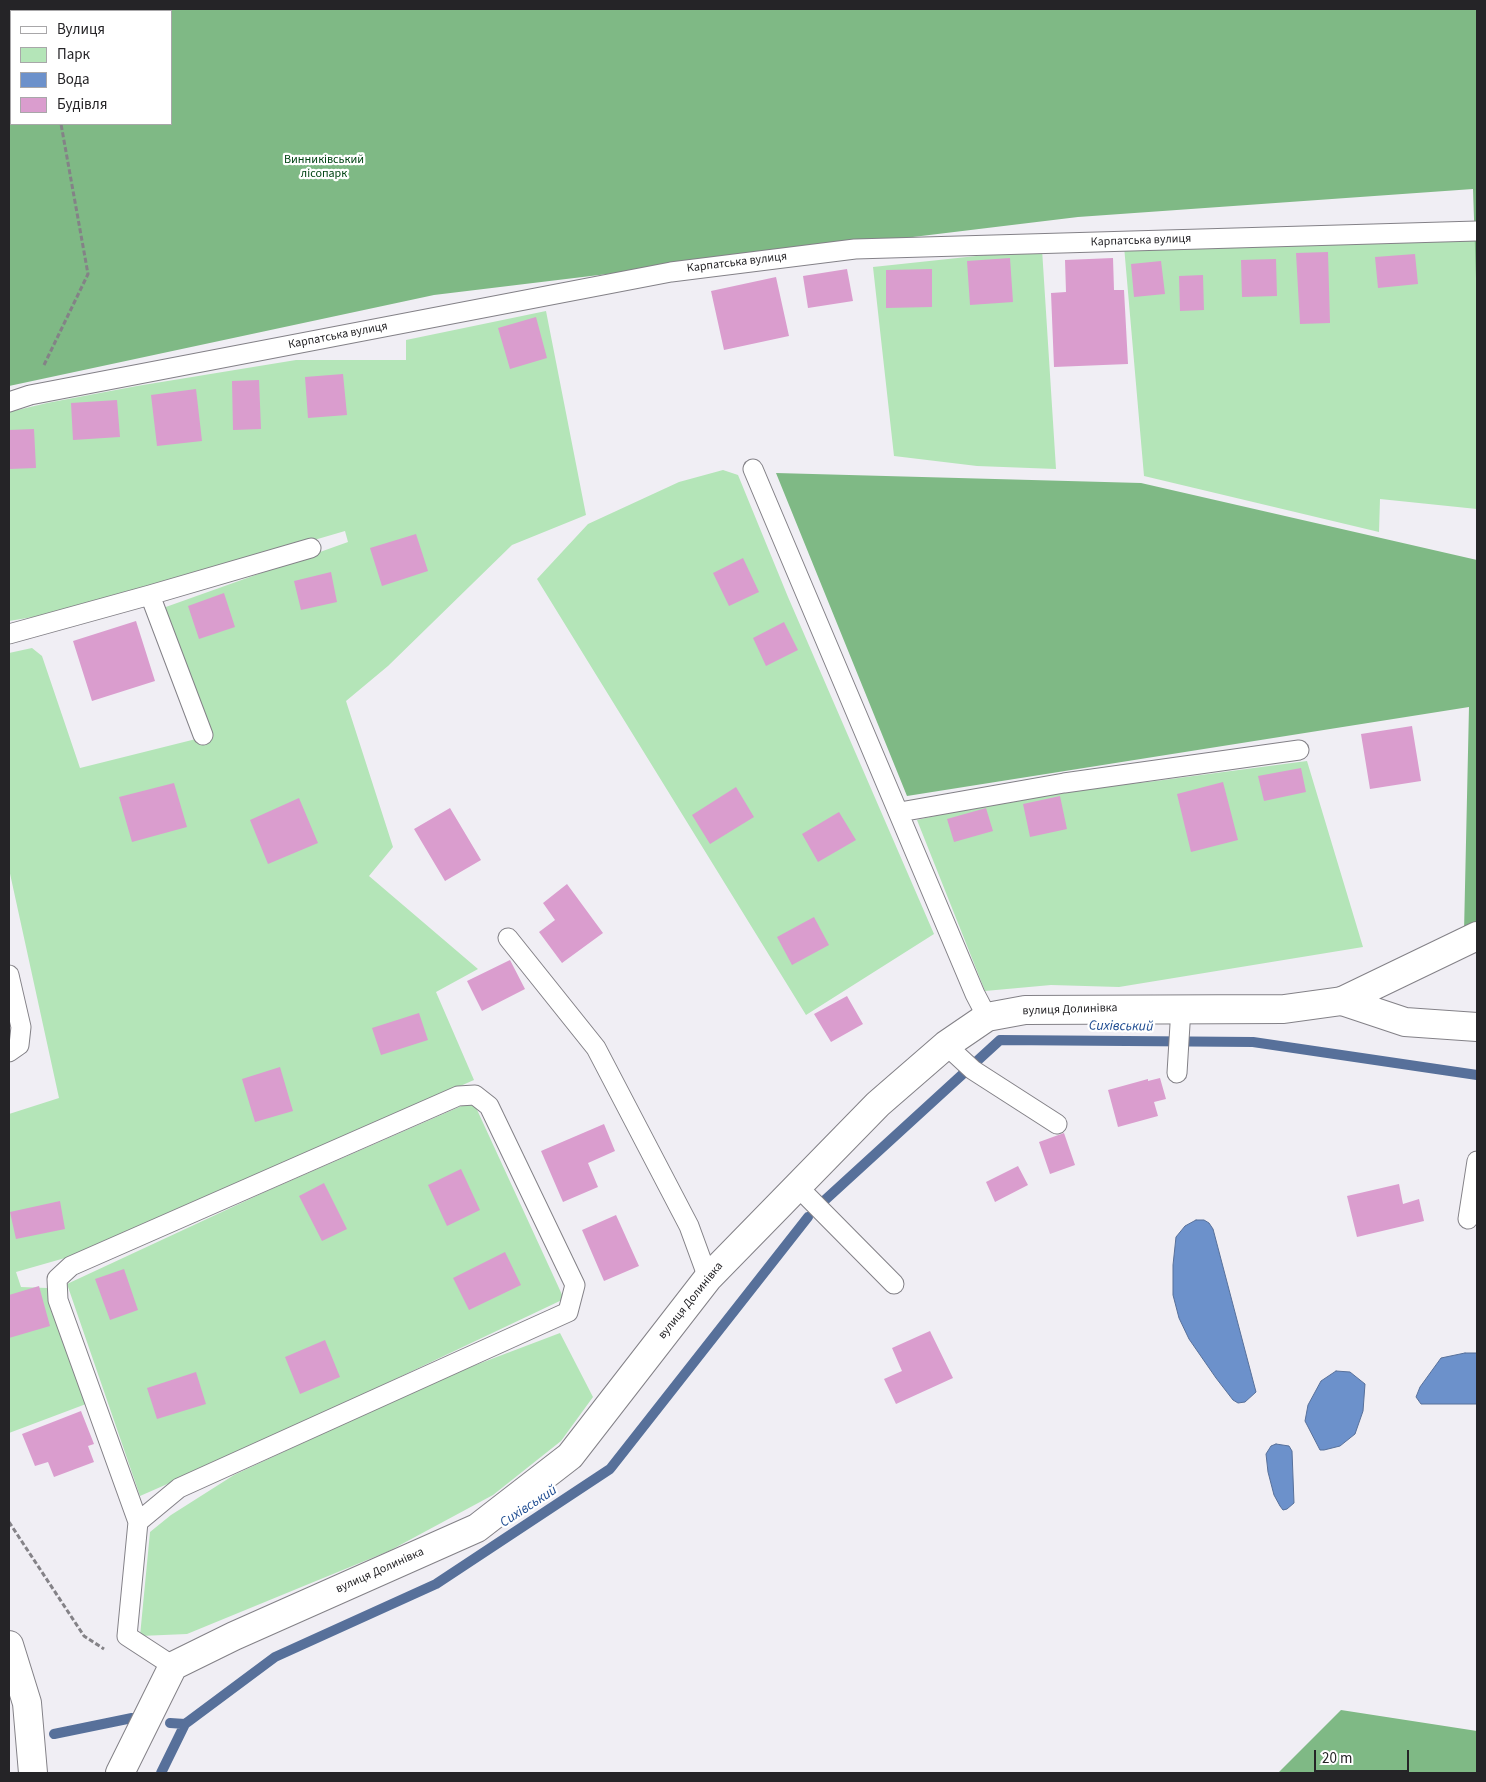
<!DOCTYPE html>
<meta charset="utf-8">
<style>
body{margin:0}
#map{position:relative;width:1486px;height:1782px;overflow:hidden;background:#f0eef4;font-family:"Source Sans 3",sans-serif}
canvas{display:block}
.frame{position:absolute;inset:0;border:10px solid #252427;pointer-events:none}
.legend{position:absolute;left:10px;top:10px;width:162px;height:115px;box-sizing:border-box;background:#fff;border:1px solid #a8a7a9;margin:0;padding:6px 9px;list-style:none;font-size:15px;color:#252427}
.legend li{display:flex;align-items:center;gap:10px;height:25px}
.legend b{width:25px;border:1px solid #a8a7a9}
.scale{position:absolute;left:1314px;top:1750px;width:95px;height:22px;box-sizing:border-box;border:2px solid #252427;border-top:0;padding-left:6px;font-size:15px;line-height:18px;white-space:nowrap;color:#252427;-webkit-text-stroke:4px #fff;paint-order:stroke}
</style>
<div id="map">
<canvas width="1486" height="1782"></canvas>
<div class="frame"></div>
<ul class="legend">
<li><b style="height:6px;background:#fff"></b>Вулиця</li>
<li><b style="height:14px;background:#b4e5b8"></b>Парк</li>
<li><b style="height:14px;background:#6c91cb"></b>Вода</li>
<li><b style="height:14px;background:#da9dce"></b>Будівля</li>
</ul>
<div class="scale">20 m</div>
</div>
<script>
const ctx = document.querySelector('canvas').getContext('2d');
ctx.lineJoin = 'round';
function fillPath(path, color) { ctx.fillStyle = color; ctx.fill(path, 'evenodd'); }
const poly = rows => new Path2D(rows.map(r => 'M' + r).join(''));
function stroke(path, color, width, dash) { ctx.strokeStyle = color; ctx.lineWidth = width; ctx.lineCap = dash ? 'butt' : 'round'; ctx.setLineDash(dash || []); ctx.stroke(path); }
function write(font, color, halo, rows, align = 'center') {
  ctx.font = font + ' "Source Sans 3",sans-serif'; ctx.lineWidth = 4.5; ctx.setLineDash([]); ctx.textBaseline = 'middle'; ctx.strokeStyle = halo; ctx.fillStyle = color; for (const [text, x, y, turn = 0] of rows) {
    ctx.save(); ctx.translate(x, y); ctx.rotate((+turn || 0) * Math.PI / 180); ctx.textAlign = isNaN(turn) ? turn : align; if (halo) ctx.strokeText(text, 0, 0); ctx.fillText(text, 0, 0); ctx.restore();
  }
}
fillPath(poly([
 [1477,239,1477,509,1380,499,1379,532,1144,476,1124,246],
 [1042,249,1056,469,977,466,894,456,873,267],
 [546,311,586,515,512,545,388,666,346,701,393,847,369,876,478,969,436,992,474,1080,72,1256,16,1272,21,1287,47,1288,86,1404,9,1433,9,1114,59,1098,9,869,9,653,32,648,42,656,80,768,208,736,163,608,348,542,345,531,75,610,9,621,9,412,47,403,137,386,296,360,406,360,406,340],
 [723,470,738,475,788,597,934,934,806,1015,537,579,588,524,679,482],
 [1307,761,1363,947,1119,987,1051,985,985,991,917,820,986,804,1065,790,1148,782],
 [473,1101,564,1299,254,1446,140,1496,67,1284,267,1191],
 [560,1333,593,1397,561,1441,493,1495,389,1551,187,1634,140,1636,150,1532,171,1515,234,1475,444,1377]
]), '#b4e5b8');
fillPath(poly([
 [9,9,1477,9,1477,308,1473,189,1078,217,434,295,9,386],
 [11,11,171,11,171,124,11,124],
 [776,473,1141,483,1477,560,1477,927,1464,932,1469,707,907,796],
 [1341,1710,1477,1731,1477,1773,1278,1773]
]), '#7fb985');
const water = poly([
 [1196,1220,1204,1220,1209,1223,1213,1229,1256,1392,1245,1402,1238,1403,1233,1400,1216,1378,1189,1339,1179,1318,1173,1295,1173,1265,1176,1237,1185,1226,1196,1220],
 [1465,1353,1477,1353,1477,1404,1421,1404,1416,1397,1420,1387,1441,1358,1465,1353],
 [1336,1371,1350,1372,1365,1384,1363,1411,1355,1434,1340,1446,1324,1450,1320,1450,1305,1421,1308,1405,1321,1381,1336,1371],
 [1276,1444,1289,1446,1292,1451,1294,1503,1287,1509,1283,1510,1280,1506,1274,1495,1268,1472,1266,1454,1271,1446,1276,1444]
]);
fillPath(water, '#6c91cb');
stroke(water, '#57709a', 1);
stroke(poly([
 [825,1200,1000,1040,1253,1042,1477,1075],
 [170,1723,185,1724],
 [54,1734,132,1718],
 [161,1773,185,1724,275,1657,436,1584,610,1469,808,1217]
]), '#57709a', 10);
fillPath(poly([
 [1328,252,1330,323,1300,324,1296,253],
 [1415,254,1418,284,1378,288,1375,257],
 [1010,258,1013,302,970,305,967,261],
 [1113,258,1114,290,1124,290,1128,364,1054,367,1051,293,1066,292,1065,260],
 [1276,259,1277,296,1242,297,1241,260],
 [1161,261,1165,294,1134,297,1131,264],
 [847,269,853,301,808,308,803,276],
 [932,269,932,307,886,308,886,270],
 [1203,275,1204,310,1180,311,1179,276],
 [776,277,789,336,724,350,711,291],
 [536,317,547,358,510,369,498,328],
 [343,374,347,415,308,418,305,377],
 [259,380,261,429,233,430,232,381],
 [196,389,202,441,157,446,151,395],
 [117,400,120,437,73,440,71,403],
 [34,429,36,468,9,469,9,430],
 [416,534,428,571,382,586,370,548],
 [743,558,759,592,729,606,713,573],
 [331,572,337,602,301,610,294,581],
 [224,593,235,627,199,639,188,606],
 [136,621,155,681,92,701,73,641],
 [784,622,798,650,766,666,753,638],
 [1412,726,1421,781,1370,789,1361,734],
 [1301,768,1306,792,1264,801,1258,776],
 [1223,782,1238,840,1191,852,1177,794],
 [174,783,187,827,132,842,119,797],
 [736,787,754,817,710,844,692,815],
 [1060,796,1067,829,1030,837,1023,804],
 [299,798,318,843,268,864,250,820],
 [450,808,481,860,445,881,414,829],
 [986,808,993,831,954,842,947,819],
 [839,812,856,840,818,862,802,834],
 [567,884,603,933,562,963,539,932,555,920,543,903],
 [814,917,829,945,792,965,777,937],
 [510,960,525,989,482,1011,467,981],
 [847,996,863,1024,831,1042,814,1014],
 [419,1013,428,1040,381,1055,372,1028],
 [280,1067,293,1111,255,1122,242,1079],
 [1160,1078,1166,1099,1154,1102,1158,1116,1118,1127,1108,1090,1148,1079,1148,1081],
 [604,1124,615,1151,588,1163,598,1187,563,1202,541,1151],
 [1064,1133,1075,1165,1050,1174,1039,1142],
 [1018,1166,1028,1185,995,1202,986,1182],
 [461,1169,480,1210,447,1226,428,1185],
 [324,1183,347,1229,322,1241,299,1196],
 [1399,1184,1403,1204,1419,1199,1424,1221,1357,1237,1347,1196],
 [60,1201,65,1229,16,1239,10,1212],
 [616,1215,639,1266,604,1281,582,1230],
 [505,1252,521,1285,469,1310,453,1278],
 [124,1269,138,1310,110,1320,95,1279],
 [39,1286,50,1326,9,1338,9,1295],
 [930,1331,953,1378,896,1404,884,1379,902,1371,892,1348],
 [325,1340,340,1377,300,1394,285,1357],
 [196,1372,206,1404,157,1419,147,1388],
 [81,1411,94,1444,88,1446,94,1462,54,1477,48,1462,35,1466,22,1434]
]), '#da9dce');
const lane = poly([
 [9,402,30,395,671,272,855,249,1477,231],
 [753,469,975,994,987,1017],
 [150,595,203,735],
 [9,634,150,595,311,548],
 [900,812,1064,783,1299,750],
 [508,938,596,1048,689,1226,708,1278],
 [9,975,21,1027,19,1045,9,1052],
 [946,1045,973,1070,1057,1124],
 [1177,1073,1181,1008],
 [798,1187,894,1284],
 [1468,1219,1477,1161],
 [138,1522,179,1488,568,1312,575,1285,489,1106,475,1095,458,1096,71,1266,57,1279,58,1300,138,1522,127,1636,173,1666]
]);
const street = poly([
 [1342,1001,1477,936],
 [1342,1001,1405,1022,1477,1027],
 [9,1645,27,1703,33,1773]
]);
const secondary = poly([
 [120,1773,173,1666,234,1636,477,1528,570,1456,708,1278,878,1104,946,1045,987,1017,1025,1010,1284,1009,1342,1001]
]);
stroke(lane, '#838187', 21);
stroke(street, '#838187', 30);
stroke(secondary, '#838187', 30);
stroke(poly([
 [9,9,11,13],
 [44,365,88,274,61,124],
 [9,1522,84,1636,104,1649]
]), '#848287', 3, [5, 2.5]);
stroke(lane, '#fff', 19);
stroke(street, '#fff', 28);
stroke(secondary, '#fff', 28);
write('12px', '#004413', '#fff', [
 ["Винниківський",324,160],
 ["лісопарк",324,174]
]);
write('12px', '#252427', '#fff', [
 ["Карпатська вулиця",1141,241,-2],
 ["Карпатська вулиця",737,263,-7],
 ["Карпатська вулиця",338,336,-11],
 ["вулиця Долинівка",1070,1010,-2],
 ["вулиця Долинівка",691,1301,-51],
 ["вулиця Долинівка",380,1571,-24]
]);
write('italic 14px', '#1d4b91', '#fff', [
 ["Сихівський",1121,1027,1],
 ["Сихівський",529,1507,-33]
]);
</script>
